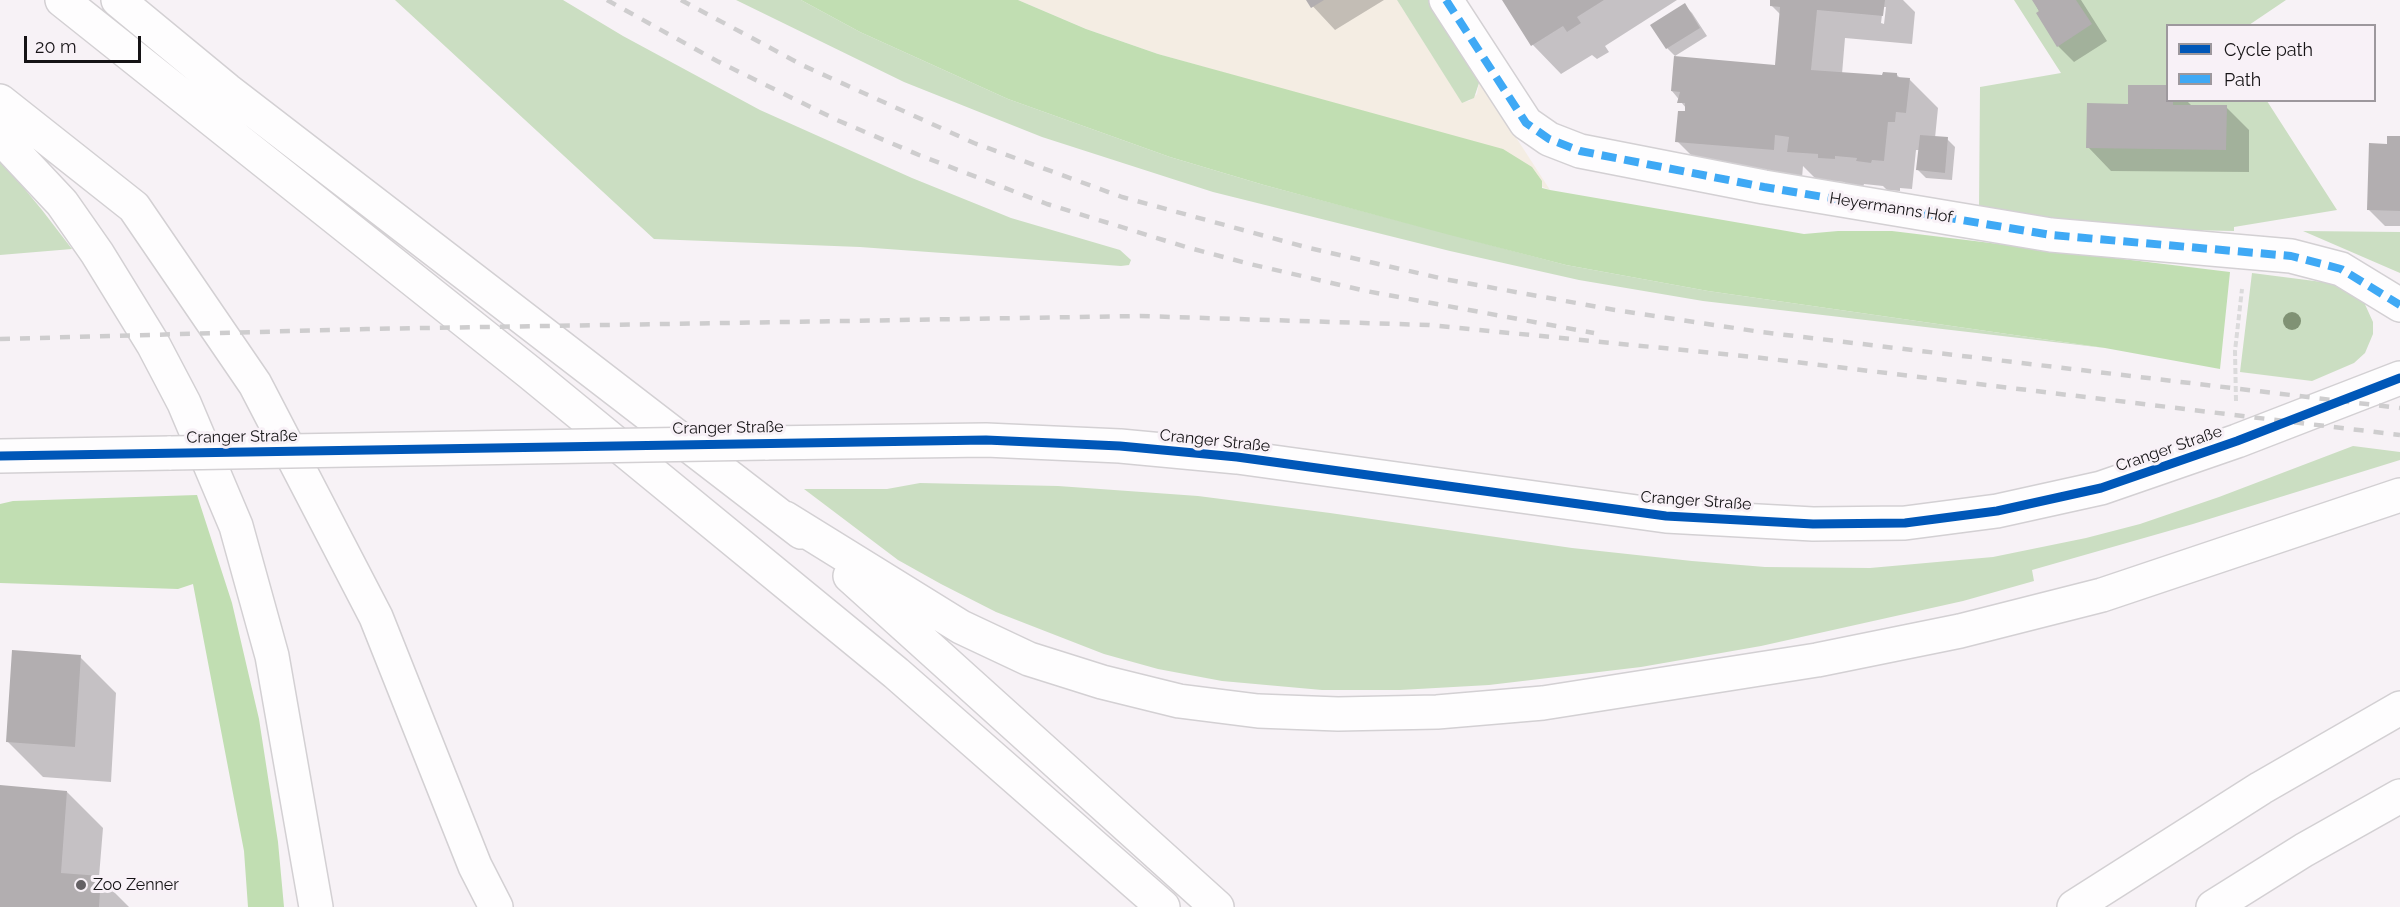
<!DOCTYPE html>
<meta charset="utf-8">
<style>
body{margin:0}
#map{position:relative;width:2400px;height:907px;overflow:hidden;background:#f7f2f6;font-family:Raleway,sans-serif}
canvas{display:block}
.legend{position:absolute;left:2166px;top:24px;width:210px;height:78px;box-sizing:border-box;background:#f8f1f7;border:2px solid #9d989d;margin:0;padding:8px 10px;list-style:none;font-size:18px;color:#151315}
.legend li{display:flex;align-items:center;gap:12px;height:30px}
.legend b{width:30px;border:2px solid #9d989d}
.scale{position:absolute;left:24px;top:36px;width:117px;height:27px;box-sizing:border-box;border:3px solid #151315;border-top:0;padding-left:8px;font-size:18px;line-height:21px;white-space:nowrap;color:#151315;-webkit-text-stroke:4px #f8f1f7;paint-order:stroke}
</style>
<div id="map">
<canvas width="2400" height="907"></canvas>
<ul class="legend">
<li><b style="height:8px;background:#0057b8"></b>Cycle path</li>
<li><b style="height:8px;background:#3fa9f5"></b>Path</li>
</ul>
<div class="scale">20 m</div>
</div>
<script>
const ctx = document.querySelector('canvas').getContext('2d');
ctx.lineJoin = 'round';
function fillPath(path, color) { ctx.fillStyle = color; ctx.fill(path, 'evenodd'); }
const poly = rows => new Path2D(rows.map(r => 'M' + r).join(''));
function stroke(path, color, width, dash) { ctx.strokeStyle = color; ctx.lineWidth = width; ctx.lineCap = dash ? 'butt' : 'round'; ctx.setLineDash(dash || []); ctx.stroke(path); }
function write(font, color, halo, rows, align = 'center') {
  ctx.font = font + ' Raleway,sans-serif'; ctx.lineWidth = 6; ctx.setLineDash([]); ctx.textBaseline = 'middle'; ctx.strokeStyle = halo; ctx.fillStyle = color; for (const [text, x, y, turn = 0] of rows) {
    ctx.save(); ctx.translate(x, y); ctx.rotate((+turn || 0) * Math.PI / 180); ctx.textAlign = isNaN(turn) ? turn : align; if (halo) ctx.strokeText(text, 0, 0); ctx.fillText(text, 0, 0); ctx.restore();
  }
}
fillPath(poly([
 [1018,0,1397,0,1462,102,1469,101,1477,94,1479,83,1477,77,1550,190,1373,115,1158,54,1086,29]
]), '#f4ede3');
fillPath(poly([
 [395,0,563,0,623,36,760,110,912,178,1011,218,1120,250,1131,260,1129,265,1121,266,860,247,654,239],
 [736,0,801,0,860,32,1008,99,1170,157,1264,185,1566,265,1708,291,2105,348,1703,301,1579,280,1450,251,1213,192,1042,137,904,82],
 [1397,0,1430,0,1477,77,1479,83,1474,98,1462,103],
 [2014,0,2286,0,2249,25,2168,26,2168,100,2267,101,2337,210,2234,227,2234,231,2085,228,1979,210,1980,87,2061,73],
 [0,159,42,210,72,249,0,255],
 [2303,231,2400,232,2400,273],
 [2252,273,2338,284,2363,300,2373,322,2373,334,2365,353,2354,363,2312,381,2240,372],
 [2353,446,2400,452,2400,460,2193,524,2032,570,2034,581,1963,601,1761,646,1641,667,1489,685,1400,690,1322,690,1222,681,1158,669,1104,654,996,612,941,584,898,560,804,489,887,489,920,483,1058,486,1198,496,1330,513,1572,548,1692,561,1765,567,1870,568,1993,557,2086,538,2140,524,2219,497]
]), '#cbdec2');
fillPath(poly([
 [801,0,1018,0,1086,29,1158,54,1503,149,1532,167,1542,181,1542,188,1550,190,1804,234,1838,231,1892,231,2230,272,2220,369,2105,348,1708,291,1566,265,1446,234,1264,185,1170,157,1008,99,860,32],
 [197,495,232,603,259,719,278,842,284,907,248,907,244,851,193,584,178,589,0,583,0,504,13,501]
]), '#c1deb2');
fillPath(poly([
 [1307,0,1384,0,1335,30],
 [1504,0,1677,0,1605,46,1609,52,1597,59,1592,55,1561,74,1533,45],
 [1772,0,1903,0,1915,12,1912,44,1845,38,1842,74,1884,77,1897,75,1901,79,1909,79,1938,108,1935,138,1947,139,1955,147,1952,180,1926,178,1918,170,1920,150,1916,150,1912,189,1900,188,1900,191,1887,190,1883,186,1864,184,1863,187,1848,186,1844,182,1817,180,1803,166,1802,178,1706,170,1677,141,1686,108,1672,91,1776,67,1781,15,1771,5],
 [1883,7,1886,7,1884,24,1881,23],
 [2033,0,2081,0,2107,41,2074,62,2058,46],
 [1684,5,1692,13,1707,36,1675,56,1667,48],
 [2168,100,2186,100,2192,106,2226,107,2249,130,2249,172,2111,171,2088,147,2129,106],
 [2400,138,2400,226,2385,226,2369,210],
 [80,657,116,693,111,782,43,777,7,741],
 [0,787,67,792,103,828,99,877,129,907,0,907]
]), '#0003');
fillPath(poly([
 [1306,0,1324,0,1311,8],
 [1502,0,1604,0,1577,17,1581,23,1567,32,1563,26,1531,46],
 [1770,0,1885,0,1883,16,1817,10,1811,70,1882,75,1883,72,1897,73,1897,77,1910,78,1906,113,1896,112,1895,122,1888,122,1884,161,1872,160,1871,163,1856,161,1857,158,1835,156,1835,159,1818,158,1818,154,1787,152,1789,137,1775,135,1774,150,1675,142,1678,111,1685,111,1685,103,1677,103,1680,92,1671,91,1674,56,1775,65,1780,7,1770,6],
 [2032,0,2076,0,2092,24,2057,47,2036,13,2039,11],
 [1685,3,1700,28,1666,49,1650,25],
 [2128,85,2168,85,2168,100,2173,100,2173,105,2227,105,2226,150,2086,148,2087,103,2128,104],
 [1920,135,1948,137,1945,173,1916,170],
 [2387,136,2400,136,2400,211,2367,210,2369,143,2387,144],
 [12,650,81,655,75,747,6,742],
 [0,785,67,791,61,873,101,876,99,907,0,907]
]), '#b2aeb0');
const street = poly([
 [1446,0,1526,123,1549,139,1580,151,1764,187,2051,235,2291,256,2341,269,2400,305]
]);
const secondary = poly([
 [765,443,986,440,1120,446,1237,457,1666,516,1813,524,1905,523,1997,511,2101,488,2237,441,2400,378],
 [0,456,171,453]
]);
const highway = poly([
 [62,0,529,372,896,673,1163,907],
 [118,0,227,90,801,532],
 [0,101,134,207,255,384,376,617,475,866,496,907],
 [0,137,62,203,97,253,153,344,184,403,236,526,272,656,316,907],
 [785,518,961,627,1029,659,1102,682,1179,701,1258,711,1338,714,1437,712,1543,703,1817,660,1960,631,2102,595,2400,495],
 [850,576,1217,907],
 [2074,907,2261,788,2400,708],
 [2213,907,2304,850,2400,796]
]);
stroke(street, '#d3d0d3', 36);
stroke(secondary, '#d3d0d3', 36);
stroke(highway, '#d3d0d3', 36);
stroke(poly([
 [2236,401,2235,351,2242,289]
]), '#dbdadb', 4, [6, 3]);
stroke(street, '#fefdfe', 33);
stroke(secondary, '#fefdfe', 33);
stroke(highway, '#fefdfe', 33);
stroke(poly([
 [607,0,717,61,837,120,919,155,1047,204,1186,247,1250,264,1366,291,1594,333],
 [681,0,804,66,974,143,1122,197,1309,248,1444,279,1615,310,1761,332,2400,408],
 [0,339,367,329,1140,316,1429,325,1754,357,2400,435]
]), '#cecdce', 4.5, [10, 10]);
const secondaryBridge = poly([
 [171,453,765,443]
]);
stroke(secondaryBridge, '#d3d0d3', 36, []);
stroke(secondaryBridge, '#fefdfe', 33);
stroke(poly([
 [1446,0,1526,123,1549,139,1580,151,1764,187,2051,235,2291,256,2341,269,2400,305]
]), '#3fa9f5', 8, [15, 8]);
stroke(poly([
 [0,456,986,440,1120,446,1237,457,1666,516,1813,524,1905,523,1997,511,2101,488,2237,441,2400,378]
]), '#0057b8', 9);
ctx.fillStyle = '#809274';
for (const [x, y] of [
 [2292,321]
]) { ctx.beginPath(); ctx.arc(x, y, 9, 0, 2 * Math.PI); ctx.fill(); }
for (const [x, y, r, color] of [
 [81,885,6,"#646164"]
]) { const dot = new Path2D(); dot.arc(x, y, r, 0, 2 * Math.PI); ctx.fillStyle = color; ctx.fill(dot); stroke(dot, '#f8f1f7', 2); }
write('16px', '#151315', '#f8f1f7', [
 ["Heyermanns Hof",1891,208,9],
 ["Cranger Straße",728,428,-1],
 ["Cranger Straße",242,437,-1],
 ["Cranger Straße",1215,441,6],
 ["Cranger Straße",2169,449,-19],
 ["Cranger Straße",1696,501,4]
]);
write('16px', '#151315', '#f8f1f7', [
 ["Zoo Zenner",93,885]
], 'left');
</script>
